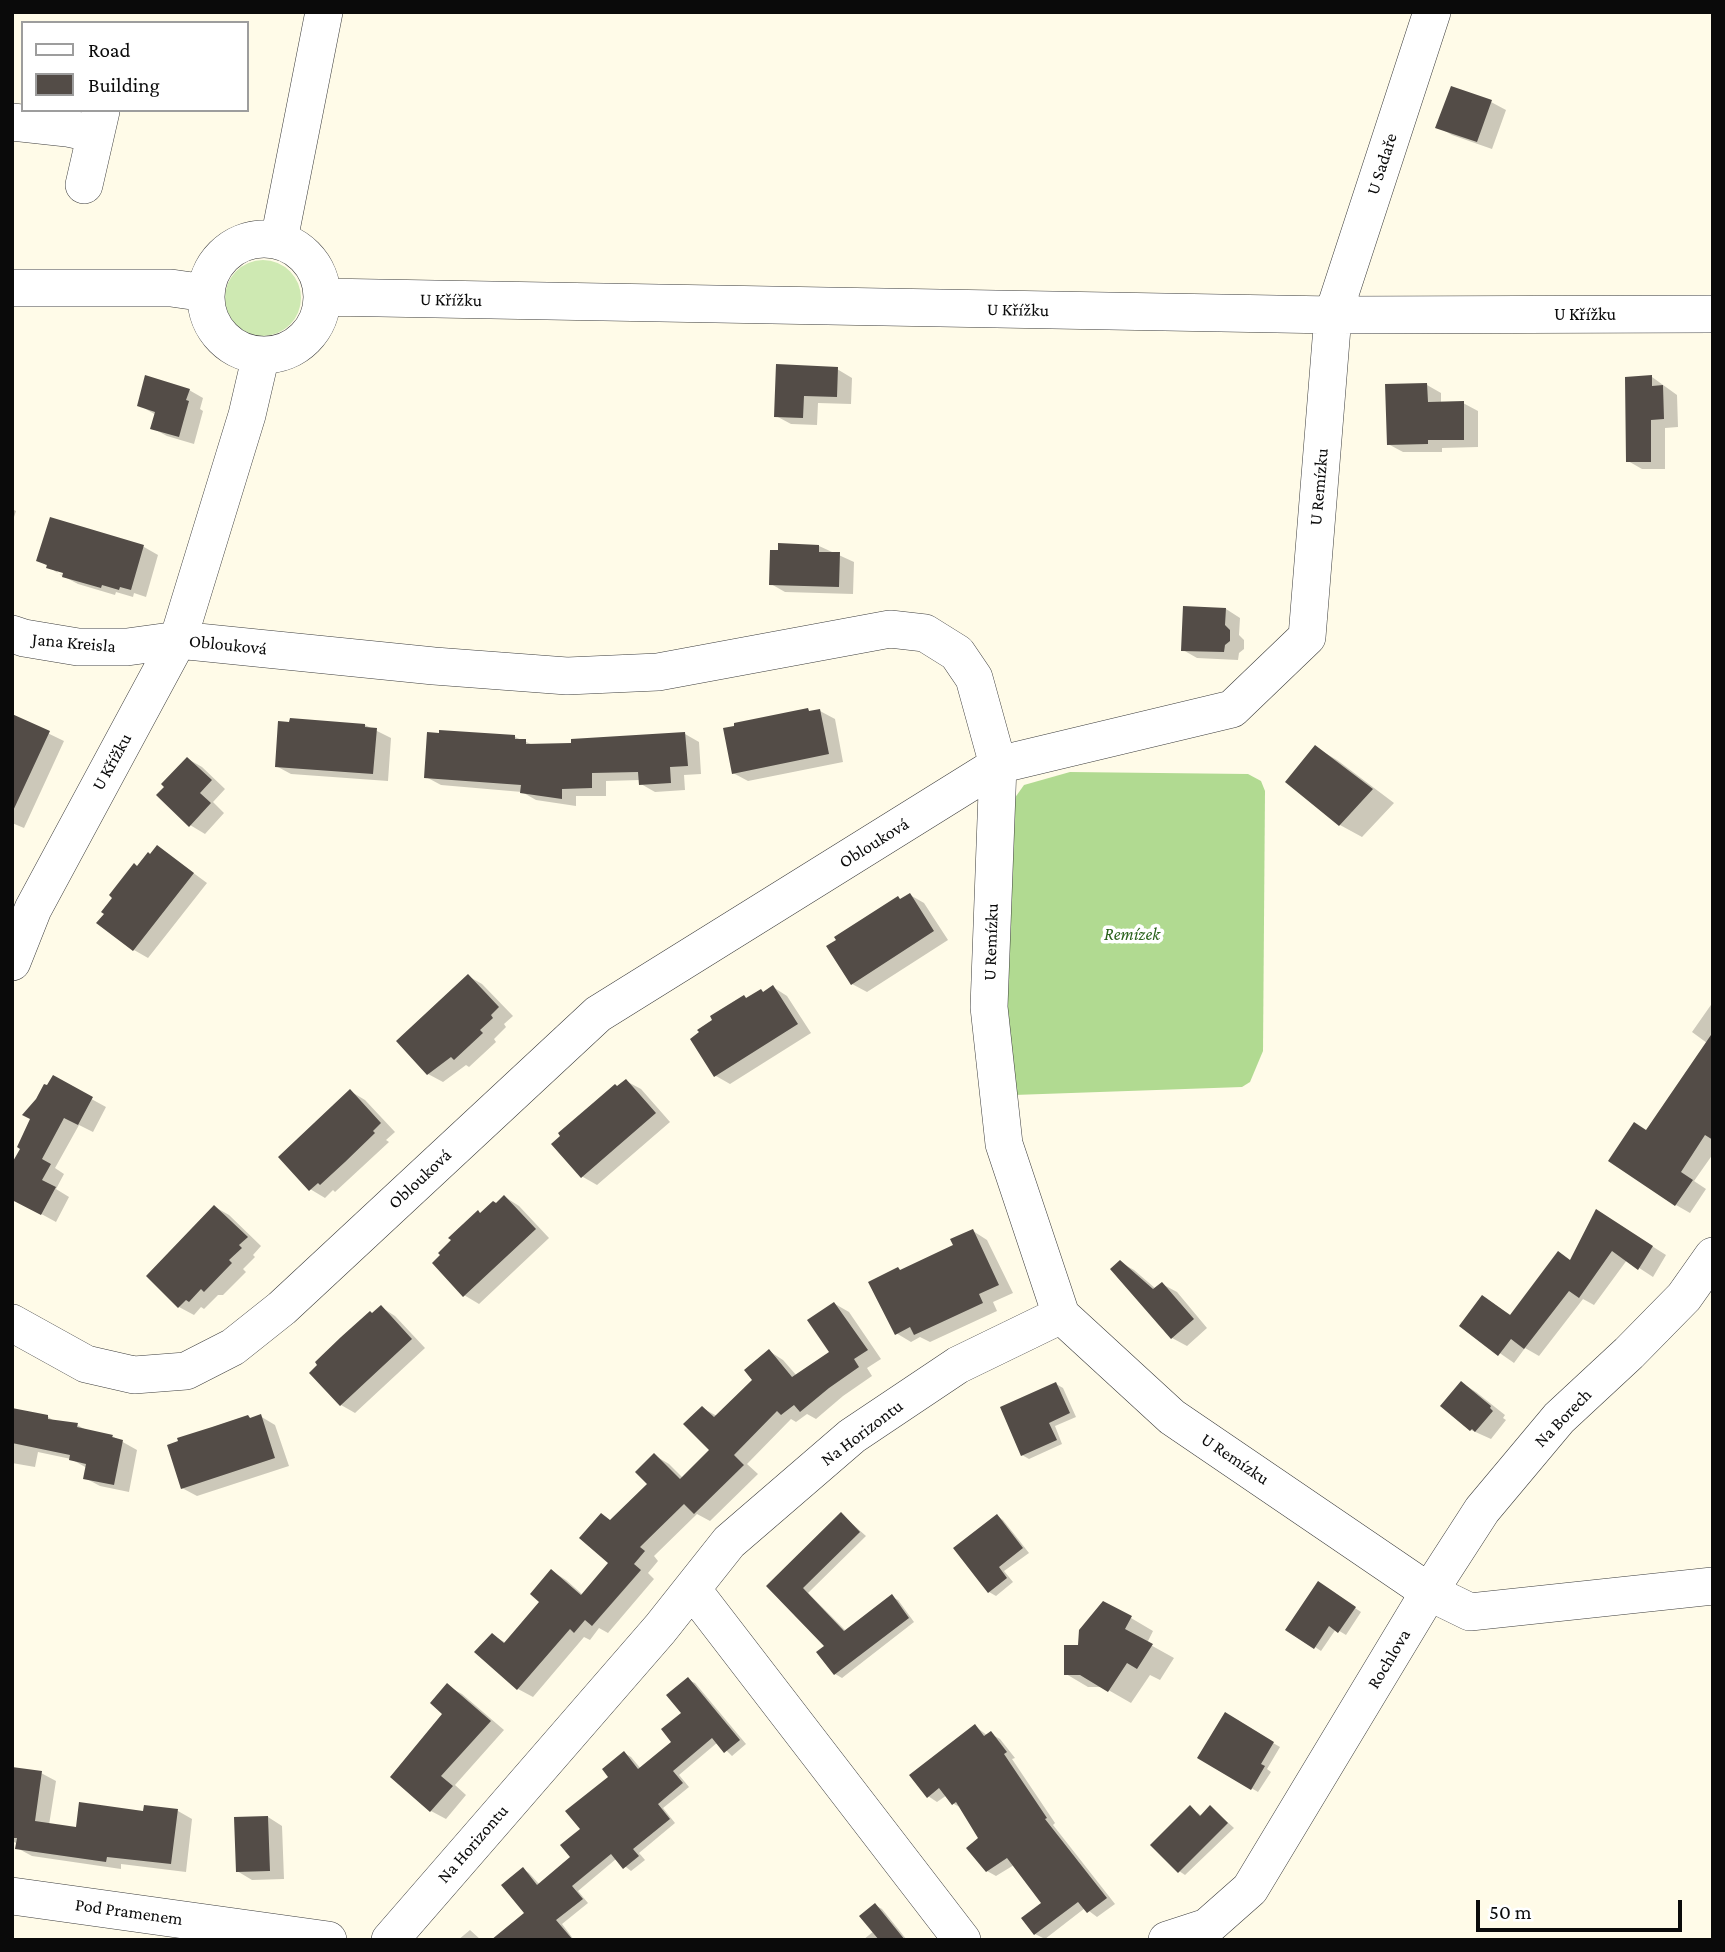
<!DOCTYPE html>
<meta charset="utf-8">
<style>
body{margin:0}
#map{position:relative;width:1725px;height:1952px;overflow:hidden;background:#fffbe8;font-family:"Crimson Pro",serif}
canvas{display:block}
.frame{position:absolute;inset:0;border:14px solid #0a0a0a;pointer-events:none}
.legend{position:absolute;left:21px;top:21px;width:228px;height:91px;box-sizing:border-box;background:#fff;border:2px solid #9d9d9d;margin:0;padding:9px 12px;list-style:none;font-size:21px;color:#0a0a0a}
.legend li{display:flex;align-items:center;gap:14px;height:35px}
.legend b{width:35px;border:2px solid #9d9d9d}
.scale{position:absolute;left:1476px;top:1900px;width:206px;height:32px;box-sizing:border-box;border:4px solid #0a0a0a;border-top:0;padding-left:9px;font-size:21px;line-height:24px;white-space:nowrap;color:#0a0a0a;-webkit-text-stroke:5px #fff;paint-order:stroke}
</style>
<div id="map">
<canvas width="1725" height="1952"></canvas>
<div class="frame"></div>
<ul class="legend">
<li><b style="height:9px;background:#fff"></b>Road</li>
<li><b style="height:19px;background:#534c47"></b>Building</li>
</ul>
<div class="scale">50 m</div>
</div>
<script>
const ctx = document.querySelector('canvas').getContext('2d');
ctx.lineJoin = 'round';
function fillPath(path, color) { ctx.fillStyle = color; ctx.fill(path, 'evenodd'); }
const poly = rows => new Path2D(rows.map(r => 'M' + r).join(''));
function stroke(path, color, width, dash) { ctx.strokeStyle = color; ctx.lineWidth = width; ctx.lineCap = dash ? 'butt' : 'round'; ctx.setLineDash(dash || []); ctx.stroke(path); }
function write(font, color, halo, rows, align = 'center') {
  ctx.font = font + ' "Crimson Pro",serif'; ctx.lineWidth = 7; ctx.setLineDash([]); ctx.textBaseline = 'middle'; ctx.strokeStyle = halo; ctx.fillStyle = color; for (const [text, x, y, turn = 0] of rows) {
    ctx.save(); ctx.translate(x, y); ctx.rotate((+turn || 0) * Math.PI / 180); ctx.textAlign = isNaN(turn) ? turn : align; if (halo) ctx.strokeText(text, 0, 0); ctx.fillText(text, 0, 0); ctx.restore();
  }
}
fillPath(poly([
 '225 298a38 38 0 1 1 76 0a38 38 0 1 1-76 0Z'
]), '#cee9b2');
fillPath(poly([
 [1070,772,1248,774,1261,781,1265,791,1263,1051,1250,1082,1242,1087,1014,1095,999,1087,1002,816,1024,785]
]), '#b1da91');
fillPath(poly([
 [1452,88,1491,102,1506,110,1492,149,1452,135,1438,127],
 [837,369,852,378,851,404,818,403,817,425,791,424,776,416],
 [1652,377,1677,395,1678,427,1665,428,1665,469,1642,469,1628,461],
 [1427,385,1441,393,1441,403,1463,403,1478,411,1478,447,1442,448,1442,452,1403,452,1388,444],
 [189,390,203,398,200,409,203,411,194,444,167,436,152,428,156,415,139,405],
 [12,509,16,511,12,523],
 [51,519,144,547,158,555,146,597,134,593,133,597,116,592,115,595,78,584,59,574,71,577,72,574,54,568,58,573,38,560],
 [819,546,854,562,853,594,785,592,771,584],
 [1226,609,1240,618,1239,635,1244,640,1244,649,1239,653,1238,660,1197,658,1183,650],
 [808,710,812,713,820,711,835,719,843,762,748,781,733,773],
 [12,716,64,741,24,828,12,823],
 [365,725,391,738,388,781,291,774,276,766],
 [685,734,699,742,701,774,684,775,685,790,655,792,641,784,640,780,606,781,606,796,576,796,576,806,536,800,522,792,441,785,426,777,515,737,533,745,572,744],
 [1315,747,1337,760,1394,803,1362,837,1340,825],
 [188,759,202,767,225,789,213,802,224,813,205,834,190,825,158,795],
 [158,847,207,883,148,958,134,950,138,868],
 [910,895,924,903,948,940,867,992,852,984,901,900],
 [468,976,482,984,513,1016,504,1024,506,1027,494,1039,496,1042,469,1067,466,1065,443,1082,428,1074],
 [773,987,787,996,811,1033,730,1084,716,1076,692,1039,744,997,748,999,761,991,765,993],
 [1713,1002,1713,1154,1694,1181,1706,1189,1690,1213,1676,1205,1647,1131,1707,1043,1692,1032],
 [53,1078,106,1107,93,1132,79,1125,55,1168,64,1174,56,1189,69,1197,56,1222,12,1198,22,1148,37,1100],
 [626,1081,641,1089,670,1122,597,1185,583,1177,554,1144],
 [350,1091,365,1100,395,1132,386,1140,389,1142,335,1192,333,1190,325,1198,310,1189],
 [505,1197,519,1206,549,1238,479,1304,464,1295,482,1214],
 [215,1207,229,1215,261,1246,253,1255,255,1257,243,1269,246,1272,223,1295,218,1295,204,1309,201,1307,194,1315,179,1307],
 [1611,1220,1666,1255,1653,1277,1627,1260,1594,1305,1583,1299,1539,1356,1525,1348,1514,1363,1461,1326,1483,1297,1512,1316,1559,1253,1571,1261],
 [973,1231,987,1240,1013,1293,993,1302,997,1311,930,1342,920,1337,911,1342,896,1333,898,1269,902,1271,955,1246],
 [1120,1262,1134,1270,1156,1289,1162,1284,1177,1292,1207,1328,1187,1346,1172,1338],
 [835,1304,849,1312,881,1359,867,1368,872,1376,843,1396,816,1419,807,1414,796,1422,791,1419,747,1464,758,1474,710,1521,697,1514,654,1556,658,1561,648,1573,654,1579,608,1633,599,1628,590,1640,584,1637,533,1697,518,1689,476,1652,492,1635,506,1643,542,1602,552,1571,566,1580,583,1595,611,1563,611,1521,649,1484,654,1455,669,1464,683,1478,711,1450,702,1408,717,1416,754,1380,769,1351,783,1360,797,1376,832,1353],
 [381,1307,395,1316,425,1348,355,1413,341,1405,373,1315],
 [1462,1383,1476,1392,1505,1415,1503,1418,1506,1420,1491,1439,1471,1430],
 [1056,1384,1063,1388,1076,1417,1055,1426,1062,1444,1029,1459,1022,1455],
 [12,1410,48,1417,56,1422,77,1425,88,1431,112,1436,137,1450,129,1492,100,1486,85,1478,87,1468,71,1459,38,1452,35,1467,12,1463],
 [260,1416,275,1425,289,1466,197,1496,182,1488,248,1417,252,1419],
 [841,1514,866,1536,808,1593,846,1631,892,1597,898,1600,914,1622,842,1678,835,1674,827,1646,768,1586],
 [997,1516,1003,1520,1029,1553,1004,1571,1013,1582,996,1596,989,1592],
 [1325,1588,1361,1612,1346,1635,1336,1629,1321,1651,1315,1647],
 [1131,1618,1153,1631,1147,1643,1174,1658,1160,1680,1150,1675,1131,1703,1103,1687,1088,1687,1066,1674,1080,1647],
 [688,1680,695,1683,746,1744,732,1756,718,1742,679,1775,689,1787,663,1808,675,1823,639,1853,645,1860,631,1871,616,1859,578,1891,588,1903,562,1924,574,1940,494,1940,526,1914,523,1869,529,1873,540,1885,572,1857,582,1829,624,1753,631,1757,641,1769,674,1742,683,1713],
 [447,1686,462,1694,504,1730,455,1785,466,1795,446,1819,431,1811,392,1777,444,1714],
 [1225,1715,1280,1747,1267,1769,1271,1772,1258,1792,1199,1757],
 [975,1726,988,1736,991,1734,1000,1739,1015,1758,1012,1759,1055,1823,1053,1825,1115,1904,1097,1917,1085,1908,1045,1939,1035,1934,1023,1918,1043,1903,1014,1865,996,1876,987,1871,981,1838,963,1809,954,1804,947,1795,937,1802,928,1796],
 [12,1769,41,1773,56,1781,49,1825,78,1829,145,1813,178,1811,192,1819,186,1872,121,1864,121,1869,32,1856,17,1848,18,1844,12,1841],
 [1211,1807,1234,1828,1185,1875,1179,1871,1191,1808,1202,1816],
 [268,1817,282,1826,284,1879,252,1880,237,1871],
 [875,1905,882,1909,907,1940,863,1940,874,1931],
 [470,1930,481,1940,458,1940]
]), '#0003');
fillPath(poly([
 [1451,86,1492,100,1477,142,1435,128],
 [776,364,838,367,837,397,804,396,803,418,774,417],
 [145,375,190,389,186,400,189,401,179,437,150,429,155,412,137,406],
 [1652,375,1652,386,1663,385,1664,419,1651,420,1651,462,1626,462,1625,377],
 [1427,383,1428,402,1464,401,1464,440,1428,440,1428,444,1387,445,1385,384],
 [50,517,144,545,131,590,120,587,119,590,102,585,101,588,62,577,63,573,46,568,47,565,36,561],
 [778,543,819,545,819,552,840,552,839,587,769,585,770,550,778,550],
 [1183,606,1226,608,1225,625,1230,630,1230,641,1225,645,1224,652,1181,651],
 [808,708,809,711,820,709,829,754,732,774,723,728,734,726,734,723],
 [12,714,50,731,12,813],
 [290,718,365,724,365,727,377,728,373,774,275,767,278,721,289,722],
 [439,730,515,735,515,739,526,739,526,744,571,743,571,739,685,732,688,766,670,767,671,783,639,785,638,772,592,773,592,788,562,789,562,799,520,793,521,785,424,778,427,732,439,733],
 [1315,745,1373,789,1339,826,1285,782],
 [187,757,212,780,200,793,211,803,189,827,156,795,164,787,161,784],
 [157,845,194,873,133,951,96,923,104,914,101,912,112,898,109,895,134,863,137,866,148,852,150,854],
 [910,893,934,931,851,985,826,946,836,940,834,937,898,896,900,899],
 [468,974,499,1007,491,1015,493,1018,480,1030,483,1033,469,1046,454,1060,451,1057,427,1075,396,1041],
 [773,985,798,1024,714,1077,690,1039,699,1032,697,1030,712,1020,710,1016,744,995,746,998,761,989,763,992],
 [1713,1032,1713,1140,1705,1135,1681,1172,1693,1180,1675,1206,1608,1161,1634,1122,1646,1130],
 [53,1075,93,1097,78,1125,64,1118,42,1159,51,1164,42,1180,56,1187,41,1215,12,1200,12,1163,20,1149,17,1147,30,1119,22,1115,36,1099,44,1084,47,1085],
 [626,1079,656,1113,581,1178,551,1144,560,1136,558,1133,593,1103,615,1084,617,1086],
 [350,1089,381,1123,373,1131,375,1133,345,1162,320,1185,318,1183,309,1191,278,1157],
 [504,1195,536,1229,463,1297,432,1263,440,1255,438,1253,451,1240,448,1238,478,1210,480,1213,493,1201,496,1203],
 [214,1205,248,1237,239,1245,242,1248,229,1260,232,1263,204,1292,201,1289,189,1302,186,1300,178,1308,146,1276],
 [1596,1209,1653,1246,1638,1270,1612,1251,1579,1298,1569,1291,1524,1349,1511,1339,1498,1356,1459,1326,1482,1295,1510,1315,1558,1251,1570,1260],
 [973,1229,999,1285,979,1294,983,1303,914,1335,910,1327,895,1335,868,1282,898,1267,900,1270,953,1245,950,1239],
 [1120,1260,1153,1289,1162,1282,1194,1319,1171,1339,1110,1269],
 [834,1302,868,1350,854,1359,859,1367,829,1388,800,1412,794,1405,781,1415,777,1411,734,1455,744,1465,694,1514,684,1504,640,1547,645,1551,634,1564,641,1570,592,1626,585,1620,574,1633,570,1629,517,1690,474,1652,492,1633,504,1643,539,1602,530,1594,551,1569,581,1595,608,1563,579,1538,601,1513,610,1520,647,1484,635,1472,654,1453,680,1479,709,1450,683,1424,702,1406,714,1417,752,1380,744,1370,769,1349,792,1377,829,1352,807,1320],
 [381,1305,412,1339,340,1406,309,1373,317,1365,315,1362,341,1337,370,1311,372,1313],
 [1461,1381,1491,1406,1490,1408,1493,1411,1475,1432,1472,1429,1470,1431,1440,1406],
 [1056,1382,1070,1413,1049,1423,1057,1440,1021,1456,1000,1407],
 [12,1408,48,1415,48,1419,78,1423,77,1427,113,1435,112,1437,123,1440,114,1485,83,1479,86,1464,69,1460,70,1455,12,1443],
 [261,1414,275,1458,181,1489,167,1445,178,1441,177,1438,212,1427,248,1415,250,1418],
 [841,1512,860,1532,803,1588,844,1631,892,1594,909,1618,834,1675,816,1652,824,1646,766,1586],
 [997,1514,1023,1548,999,1567,1007,1578,988,1593,953,1548],
 [1318,1581,1356,1607,1338,1633,1329,1626,1314,1649,1285,1630],
 [1103,1601,1132,1616,1125,1629,1153,1644,1137,1669,1127,1663,1108,1692,1080,1675,1064,1675,1064,1645,1078,1645,1079,1630],
 [688,1677,740,1740,724,1753,712,1738,673,1771,683,1783,658,1804,670,1819,633,1849,639,1856,623,1869,611,1854,572,1886,583,1899,556,1920,573,1940,491,1940,524,1913,501,1885,523,1867,537,1885,570,1857,560,1845,580,1829,565,1811,608,1777,602,1769,624,1751,638,1769,671,1742,661,1729,681,1713,666,1695],
 [447,1683,491,1721,441,1776,453,1786,430,1812,390,1777,442,1714,430,1703],
 [1225,1712,1274,1742,1261,1764,1265,1766,1251,1790,1197,1758],
 [975,1724,984,1736,991,1731,1007,1752,1004,1754,1047,1818,1045,1819,1107,1898,1087,1913,1078,1902,1034,1935,1021,1918,1041,1903,1007,1858,986,1872,966,1848,978,1838,956,1802,952,1805,939,1788,927,1798,909,1775],
 [12,1767,42,1771,35,1821,76,1827,79,1802,143,1811,144,1805,178,1809,171,1864,107,1857,106,1862,15,1849,17,1838,12,1838],
 [1190,1805,1200,1816,1210,1805,1228,1823,1178,1873,1150,1845],
 [268,1816,270,1871,236,1872,234,1817],
 [875,1903,905,1940,879,1940,859,1916]
]), '#534c47');
const minor = poly([
 [1432,12,1333,315,1307,637,1232,709,998,765,989,1007,1004,1144,1061,1315,1172,1417,1429,1592,1482,1510,1559,1418,1629,1353,1684,1297,1713,1256],
 [12,122,67,128,95,134],
 [84,185,101,111],
 '206 297a58 58 0 1 1 116 0a58 58 0 1 1-116 0Z',
 [279,240,324,12],
 [12,288,171,288,206,293],
 [323,297,1333,315,1713,314],
 [12,634,24,638,78,647,127,647,178,640,434,666,567,676,658,672,890,629,925,633,957,653,974,678,998,765,598,1014,282,1308,233,1347,186,1371,134,1375,86,1364,12,1323],
 [12,962,33,909,178,640,247,415,261,355],
 [692,1589,962,1940],
 [12,1896,328,1940],
 [390,1940,660,1629,729,1542,852,1436,958,1365,1061,1315],
 [1167,1940,1207,1927,1250,1889,1429,1592,1470,1612,1713,1586]
]);
stroke(minor, '#3d3d3d', 38);
stroke(minor, '#fff', 37);
write('18px', '#0a0a0a', '#fff', [
 ["U Sadaře",1382,164,-72],
 ["U Křížku",451,300,1],
 ["U Křížku",1018,310,1],
 ["U Křížku",1585,314],
 ["U Remízku",1319,487,-85],
 ["Jana Kreisla",74,643,5],
 ["Oblouková",228,645,6],
 ["U Křížku",112,762,-61],
 ["Oblouková",874,843,-32],
 ["U Remízku",991,942,-88],
 ["Oblouková",420,1179,-43],
 ["Na Borech",1563,1418,-46],
 ["Na Horizontu",862,1433,-37],
 ["U Remízku",1235,1459,34],
 ["Rochlova",1389,1659,-59],
 ["Na Horizontu",473,1844,-49],
 ["Pod Pramenem",129,1912,8]
]);
write('italic 18px', '#29621b', '#fff', [
 ["Remízek",1132,934]
]);
</script>
